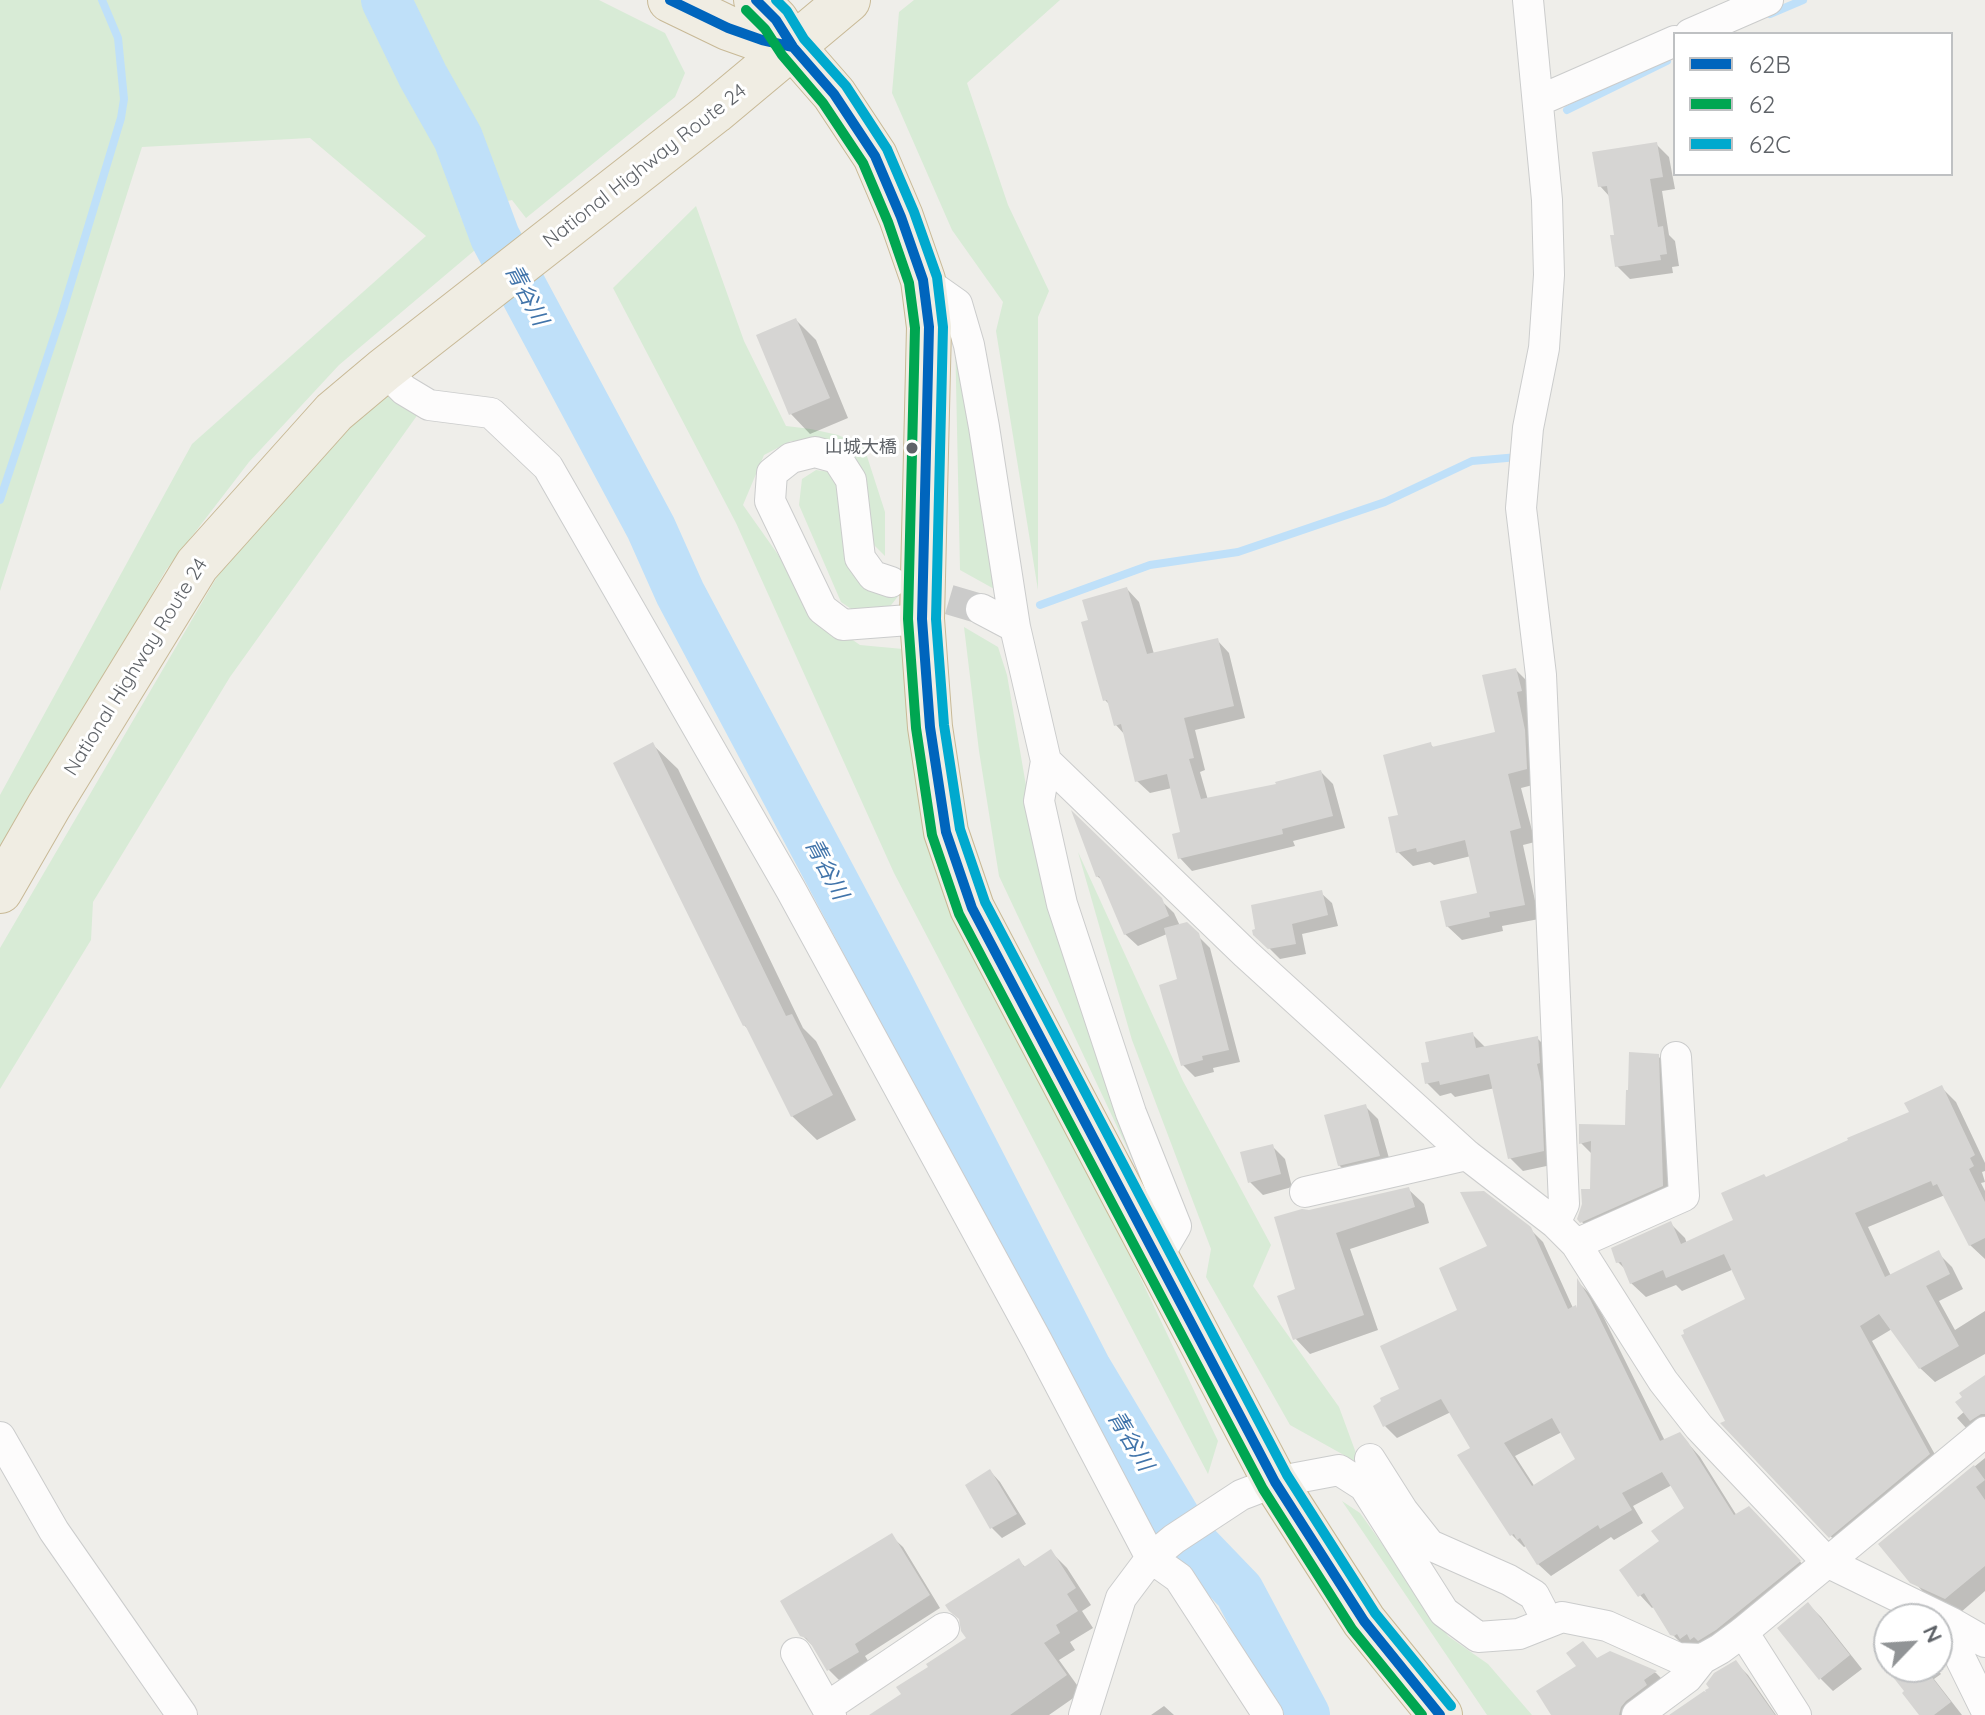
<!DOCTYPE html>
<meta charset="utf-8">
<style>
body{margin:0}
#map{position:relative;width:1985px;height:1715px;overflow:hidden;background:#efeeea;font-family:Quicksand,sans-serif}
canvas{display:block}
.legend{position:absolute;left:1673px;top:32px;width:280px;height:144px;box-sizing:border-box;background:#fff;border:2px solid #bfc1c3;margin:0;padding:10px 14px;list-style:none;font-size:24px;color:#5f6368}
.legend li{display:flex;align-items:center;gap:16px;height:40px}
.legend b{width:40px;border:2px solid #bfc1c3}
.north{position:absolute;left:1873px;top:1603px;width:80px;height:80px;box-sizing:border-box;background:#fff;border:2px solid #bfc1c3;border-radius:50%;rotate:65deg;font-size:22px;font-weight:700;line-height:32px;text-align:center;color:#5f6368}
.north::after{content:'';display:block;margin:auto;width:28px;height:36px;background:#919496;clip-path:polygon(50% 0,100% 100%,50% 72%,0 100%)}
</style>
<div id="map">
<canvas width="1985" height="1715"></canvas>
<ul class="legend">
<li><b style="height:10px;background:#0065bd"></b>62B</li>
<li><b style="height:10px;background:#00a651"></b>62</li>
<li><b style="height:10px;background:#00a9ce"></b>62C</li>
</ul>
<div class="north">N</div>
</div>
<script>
const ctx = document.querySelector('canvas').getContext('2d');
ctx.lineJoin = 'round';
function fillPath(path, color) { ctx.fillStyle = color; ctx.fill(path, 'evenodd'); }
const poly = rows => new Path2D(rows.map(r => 'M' + r).join(''));
function stroke(path, color, width, dash) { ctx.strokeStyle = color; ctx.lineWidth = width; ctx.lineCap = dash ? 'butt' : 'round'; ctx.setLineDash(dash || []); ctx.stroke(path); }
function write(font, color, halo, rows, align = 'center') {
  ctx.font = font + ' Quicksand,"Noto Sans JP",sans-serif'; ctx.lineWidth = 6; ctx.setLineDash([]); ctx.textBaseline = 'middle'; ctx.strokeStyle = halo; ctx.fillStyle = color; for (const [text, x, y, turn = 0] of rows) {
    ctx.save(); ctx.translate(x, y); ctx.rotate((+turn || 0) * Math.PI / 180); ctx.textAlign = isNaN(turn) ? turn : align; if (halo) ctx.strokeText(text, 0, 0); ctx.fillText(text, 0, 0); ctx.restore();
  }
}
fillPath(poly([
 [0,0,599,0,665,33,685,73,675,97,526,218,512,200,459,212,475,250,339,365,249,462,166,570,0,856,0,795,192,444,426,236,310,138,142,147,0,591],
 [914,0,1060,0,967,83,1008,205,1049,291,1038,317,1038,590,996,331,1003,302,952,230,892,93,899,12],
 [696,206,744,341,786,426,811,429,838,435,864,447,885,512,885,556,870,541,823,441,791,441,764,455,743,505,825,621,860,645,903,649,1040,1067,1218,1441,1208,1474,894,873,736,523,613,288],
 [955,335,996,590,960,570],
 [386,385,421,410,230,677,93,902,91,940,0,1089,0,948,221,570],
 [816,470,837,473,862,570,899,595,888,609,863,617,841,602,799,505,802,479],
 [964,627,998,647,1007,675,1046,902,1146,1188,999,876,979,751],
 [1078,852,1183,1081,1271,1245,1253,1286,1339,1407,1360,1464,1290,1425,1206,1277,1211,1249,1132,1040],
 [1342,1501,1360,1513,1448,1636,1488,1664,1532,1715,1487,1715]
]), '#d8ebd6');
fillPath(poly([
 [1656,144,1669,157,1675,189,1662,191,1669,235,1675,241,1679,266,1672,267,1673,273,1630,279,1617,266,1617,236,1610,197,1600,186],
 [796,320,816,340,848,418,810,434,791,414],
 [1127,589,1139,602,1154,654,1217,640,1229,653,1245,718,1195,730,1205,770,1200,772,1208,800,1278,785,1321,772,1333,784,1345,828,1293,841,1295,846,1192,871,1180,858,1183,833,1172,788,1150,793,1137,781,1125,735,1116,725,1111,706,1105,700,1090,621],
 [1516,670,1530,684,1541,783,1521,788,1535,842,1523,845,1539,919,1502,926,1503,931,1462,940,1447,926,1479,894,1471,856,1434,865,1430,862,1413,866,1398,852,1401,816,1431,745,1434,748,1497,734],
 [653,745,678,769,803,1028,816,1041,856,1120,817,1140,792,1116,749,1030,744,1025],
 [1075,817,1174,913,1180,926,1187,925,1210,948,1240,1062,1213,1068,1214,1072,1195,1077,1183,1065,1179,981,1167,934,1138,946,1125,934,1104,882,1097,876],
 [1321,893,1332,903,1338,926,1302,934,1306,954,1280,959,1255,934,1258,931],
 [1472,1034,1485,1047,1537,1038,1550,1051,1556,1164,1523,1171,1510,1158,1495,1088,1455,1097,1451,1093,1440,1096,1427,1083,1431,1063],
 [1658,1056,1671,1069,1675,1198,1594,1234,1579,1219,1592,1191,1592,1154,1581,1143,1627,1127],
 [1942,1088,1956,1102,1985,1163,1985,1171,1982,1172,1985,1182,1981,1183,1985,1191,1985,1259,1970,1245,1945,1195,1868,1227,1891,1276,1938,1253,1952,1267,1963,1289,1939,1301,1955,1330,1985,1311,1985,1354,1935,1382,1920,1368,1892,1329,1872,1341,1943,1469,1844,1551,1727,1422,1748,1300,1734,1269,1682,1291,1676,1285,1646,1297,1631,1283,1626,1270,1618,1262,1671,1224,1685,1238,1687,1244,1736,1220,1767,1179,1911,1113],
 [1365,1106,1378,1119,1392,1169,1352,1178,1339,1165],
 [1272,1146,1285,1159,1292,1187,1263,1195,1250,1182],
 [1408,1189,1424,1204,1429,1223,1350,1249,1378,1330,1310,1354,1295,1338,1297,1291,1309,1212],
 [1529,1228,1543,1242,1573,1308,1579,1311,1579,1283,1589,1293,1602,1314,1665,1441,1680,1434,1700,1457,1737,1516,1749,1509,1812,1574,1728,1642,1685,1647,1672,1634,1655,1606,1652,1608,1640,1595,1661,1542,1687,1509,1672,1485,1633,1506,1643,1523,1614,1540,1611,1537,1551,1576,1538,1564,1526,1546,1524,1547,1512,1535,1473,1449,1451,1412,1397,1438,1385,1426,1402,1390,1460,1311],
 [1562,1432,1578,1460,1535,1487,1515,1456],
 [1985,1387,1985,1433,1976,1439,1957,1418,1965,1411],
 [1985,1458,1985,1591,1960,1613,1927,1596,1880,1544],
 [990,1471,1000,1482,1026,1524,1002,1538,992,1528],
 [891,1536,903,1547,940,1608,865,1656,870,1664,840,1681,829,1670,814,1647,802,1635],
 [1051,1552,1067,1568,1091,1605,1082,1611,1093,1628,1070,1642,1075,1650,1059,1660,1082,1692,1049,1715,875,1715,893,1704,969,1638,1018,1560,1026,1568],
 [1808,1604,1821,1617,1862,1669,1833,1691,1821,1679],
 [1889,1642,1889,1667,1935,1667,1941,1674,1934,1679,1962,1715,1921,1715,1907,1692,1876,1652],
 [1610,1653,1656,1673,1668,1685,1638,1715,1553,1715,1598,1660],
 [1735,1662,1748,1675,1776,1715,1672,1715,1711,1696],
 [1164,1706,1174,1715,1151,1715]
]), '#0003');
stroke(poly([
 [1770,14,1803,0],
 [1567,110,1667,61],
 [0,500,62,313,121,118,124,99,118,38,102,0],
 [1040,605,1150,565,1238,552,1385,502,1472,461,1518,457]
]), '#bfe0f9', 8);
stroke(poly([
 [386,0,423,76,458,138,495,237,651,528,680,593,887,982,1086,1368,1187,1537,1239,1591,1305,1715]
]), '#bfe0f9', 50);
fillPath(poly([
 [1657,142,1663,177,1650,179,1658,227,1663,226,1667,254,1660,255,1661,260,1615,267,1610,235,1614,235,1607,186,1598,187,1592,152],
 [796,318,830,398,789,415,756,335],
 [1127,587,1147,654,1218,638,1234,706,1184,718,1194,758,1189,759,1201,799,1276,784,1275,782,1321,770,1333,816,1282,829,1283,834,1178,859,1172,834,1180,832,1167,774,1135,782,1121,724,1114,726,1107,700,1103,701,1081,622,1088,620,1082,600],
 [1516,668,1522,691,1517,692,1525,730,1527,769,1508,774,1521,828,1510,831,1525,905,1489,912,1490,917,1446,927,1440,901,1477,893,1465,840,1417,852,1416,848,1396,853,1388,817,1398,815,1383,755,1431,742,1432,747,1495,732,1482,675],
 [653,742,786,1016,792,1014,833,1095,791,1117,745,1025,743,1026,613,763],
 [1071,810,1162,898,1169,916,1124,935,1099,876,1096,877],
 [1322,890,1328,915,1292,924,1296,944,1268,949,1253,935,1252,930,1255,929,1251,905],
 [1187,922,1199,933,1229,1050,1202,1056,1203,1060,1181,1066,1159,985,1177,979,1164,928],
 [1473,1032,1476,1048,1538,1036,1540,1063,1537,1064,1541,1082,1544,1151,1508,1159,1489,1074,1440,1085,1439,1081,1425,1084,1421,1063,1429,1062,1425,1042],
 [1629,1052,1659,1054,1663,1186,1580,1223,1577,1219,1582,1204,1581,1189,1590,1189,1591,1141,1579,1144,1579,1124,1625,1125,1626,1090,1628,1090],
 [1942,1085,1975,1155,1970,1158,1974,1166,1969,1169,1985,1202,1985,1238,1969,1246,1937,1184,1933,1186,1931,1181,1855,1213,1885,1277,1939,1250,1950,1274,1926,1286,1959,1346,1919,1369,1879,1314,1860,1326,1930,1454,1829,1538,1720,1423,1725,1421,1681,1335,1684,1334,1683,1330,1745,1299,1724,1254,1666,1278,1663,1270,1630,1284,1621,1262,1616,1263,1611,1248,1671,1221,1681,1244,1733,1220,1721,1193,1764,1174,1766,1177,1848,1140,1847,1138,1909,1112,1904,1103],
 [1366,1104,1380,1156,1338,1166,1324,1115],
 [1273,1144,1281,1174,1248,1183,1240,1152],
 [1409,1187,1415,1207,1336,1233,1364,1315,1293,1340,1277,1296,1295,1289,1274,1217,1302,1209,1309,1210],
 [1484,1191,1531,1227,1568,1309,1576,1305,1577,1308,1577,1278,1590,1299,1660,1441,1680,1432,1688,1442,1734,1515,1749,1506,1801,1561,1716,1630,1698,1641,1694,1637,1690,1640,1687,1634,1680,1639,1677,1634,1674,1636,1670,1635,1644,1593,1638,1597,1619,1570,1659,1541,1651,1531,1684,1508,1662,1472,1622,1493,1632,1510,1600,1529,1598,1525,1537,1565,1520,1538,1517,1540,1514,1534,1510,1536,1457,1455,1470,1448,1441,1399,1383,1427,1373,1406,1381,1401,1380,1398,1399,1389,1380,1346,1457,1310,1439,1268,1487,1246,1460,1192],
 [1552,1418,1575,1459,1532,1486,1504,1443],
 [1985,1375,1985,1414,1981,1414,1970,1421,1955,1402,1962,1397,1959,1393],
 [1974,1465,1985,1480,1976,1487,1985,1500,1985,1566,1945,1599,1910,1583,1878,1544],
 [990,1469,1017,1514,990,1529,965,1485],
 [892,1533,930,1595,855,1644,859,1652,827,1671,811,1644,806,1638,800,1636,780,1601],
 [1051,1549,1076,1588,1067,1594,1078,1611,1056,1625,1060,1633,1044,1643,1067,1675,1010,1715,869,1715,901,1694,896,1687,928,1667,926,1664,966,1638,961,1631,959,1619,949,1611,945,1605,1019,1558,1024,1567],
 [1808,1602,1850,1655,1819,1680,1777,1628],
 [1583,1641,1597,1658,1610,1651,1657,1671,1644,1680,1647,1685,1626,1701,1621,1707,1619,1715,1551,1715,1536,1691,1576,1666,1566,1653],
 [1736,1660,1775,1715,1669,1715,1704,1691,1706,1692,1705,1690,1709,1688,1706,1684,1714,1673],
 [1885,1667,1924,1667,1951,1702,1934,1715,1919,1715,1902,1693,1904,1691]
]), '#d6d5d3');
stroke(poly([
 [906,587,981,609]
]), '#cbcbca', 30, [30, 15]);
const minor = poly([
 [1528,0,1547,200,1549,275,1544,348,1528,428,1521,508,1541,675,1564,1204,1555,1223],
 [1690,34,1768,0],
 [1538,101,1675,41],
 [923,280,957,304,969,345,984,427,1015,627,1046,761,1039,801,1062,904,1131,1113,1176,1226,1163,1248,1160,1263],
 [384,370,404,390,429,405,491,413,548,467,791,890,1037,1341,1151,1558,1179,1578,1268,1715],
 [891,582,873,576,860,558,851,480,837,458,815,452,791,458,772,473,770,501,822,609,843,625,922,619],
 [981,609,1015,627],
 [1046,761,1246,954,1467,1155,1555,1223,1576,1244,1663,1381,1699,1427,1827,1562,1952,1623,1985,1642],
 [1305,1192,1467,1155],
 [1576,1244,1684,1196,1676,1057],
 [0,1437,54,1531,182,1715],
 [1370,1459,1403,1511,1430,1545,1509,1580,1534,1595,1548,1622],
 [1952,1623,1953,1643,1985,1708],
 [1743,1632,1796,1715],
 [796,1653,831,1715],
 [827,1707,944,1628],
 [1084,1715,1121,1598,1151,1558,1174,1539,1241,1495,1275,1482,1339,1470,1364,1486,1444,1612,1478,1637,1519,1634,1562,1617,1607,1626,1678,1658,1702,1659],
 [1637,1715,1687,1678,1702,1659,1720,1649,1743,1632,1985,1432]
]);
const highway = poly([
 [670,0,728,28,762,40,793,47],
 [756,0,776,20,793,47,834,94,875,156,901,217,923,280,929,327,922,619,930,727,946,832,972,908,1275,1482,1364,1621,1440,1715],
 [0,891,49,806,197,565,334,412,384,370,714,112,848,0]
]);
stroke(minor, '#cbcccc', 32);
stroke(highway, '#c8b996', 46);
stroke(minor, '#fdfcfc', 30);
stroke(highway, '#f0ede3', 44);
stroke(poly([
 [670,0,728,28,762,40,793,47],
 [756,0,776,20,793,47,834,94,875,156,901,217,923,280,929,327,922,619,930,727,946,832,972,908,1275,1482,1364,1621,1440,1715]
]), '#0065bd', 10);
stroke(poly([
 [746,10,765,29,782,55,823,103,863,163,888,222,909,283,915,328,908,619,916,728,932,835,959,914,1263,1489,1352,1629,1422,1715]
]), '#00a651', 10);
stroke(poly([
 [776,0,787,11,804,39,846,86,887,149,914,212,937,277,943,327,936,619,944,725,960,829,985,902,1287,1475,1375,1613,1451,1706]
]), '#00a9ce', 10);
for (const [x, y, r, color] of [
 [912,448,7,"#5f6368"]
]) { const dot = new Path2D(); dot.arc(x, y, r, 0, 2 * Math.PI); ctx.fillStyle = color; ctx.fill(dot); stroke(dot, '#fff', 3); }
write('18px', '#5f6368', '#fff', [
 ["山城大橋",897,448]
], 'right');
write('20px', '#5f6368', '#fff', [
 ["National Highway Route 24",645,166,-38],
 ["National Highway Route 24",136,667,-58]
]);
write('italic 22px', '#4174aa', '#fff', [
 ["青谷川",526,295,62],
 ["青谷川",826,869,62],
 ["青谷川",1130,1441,59]
]);
</script>
